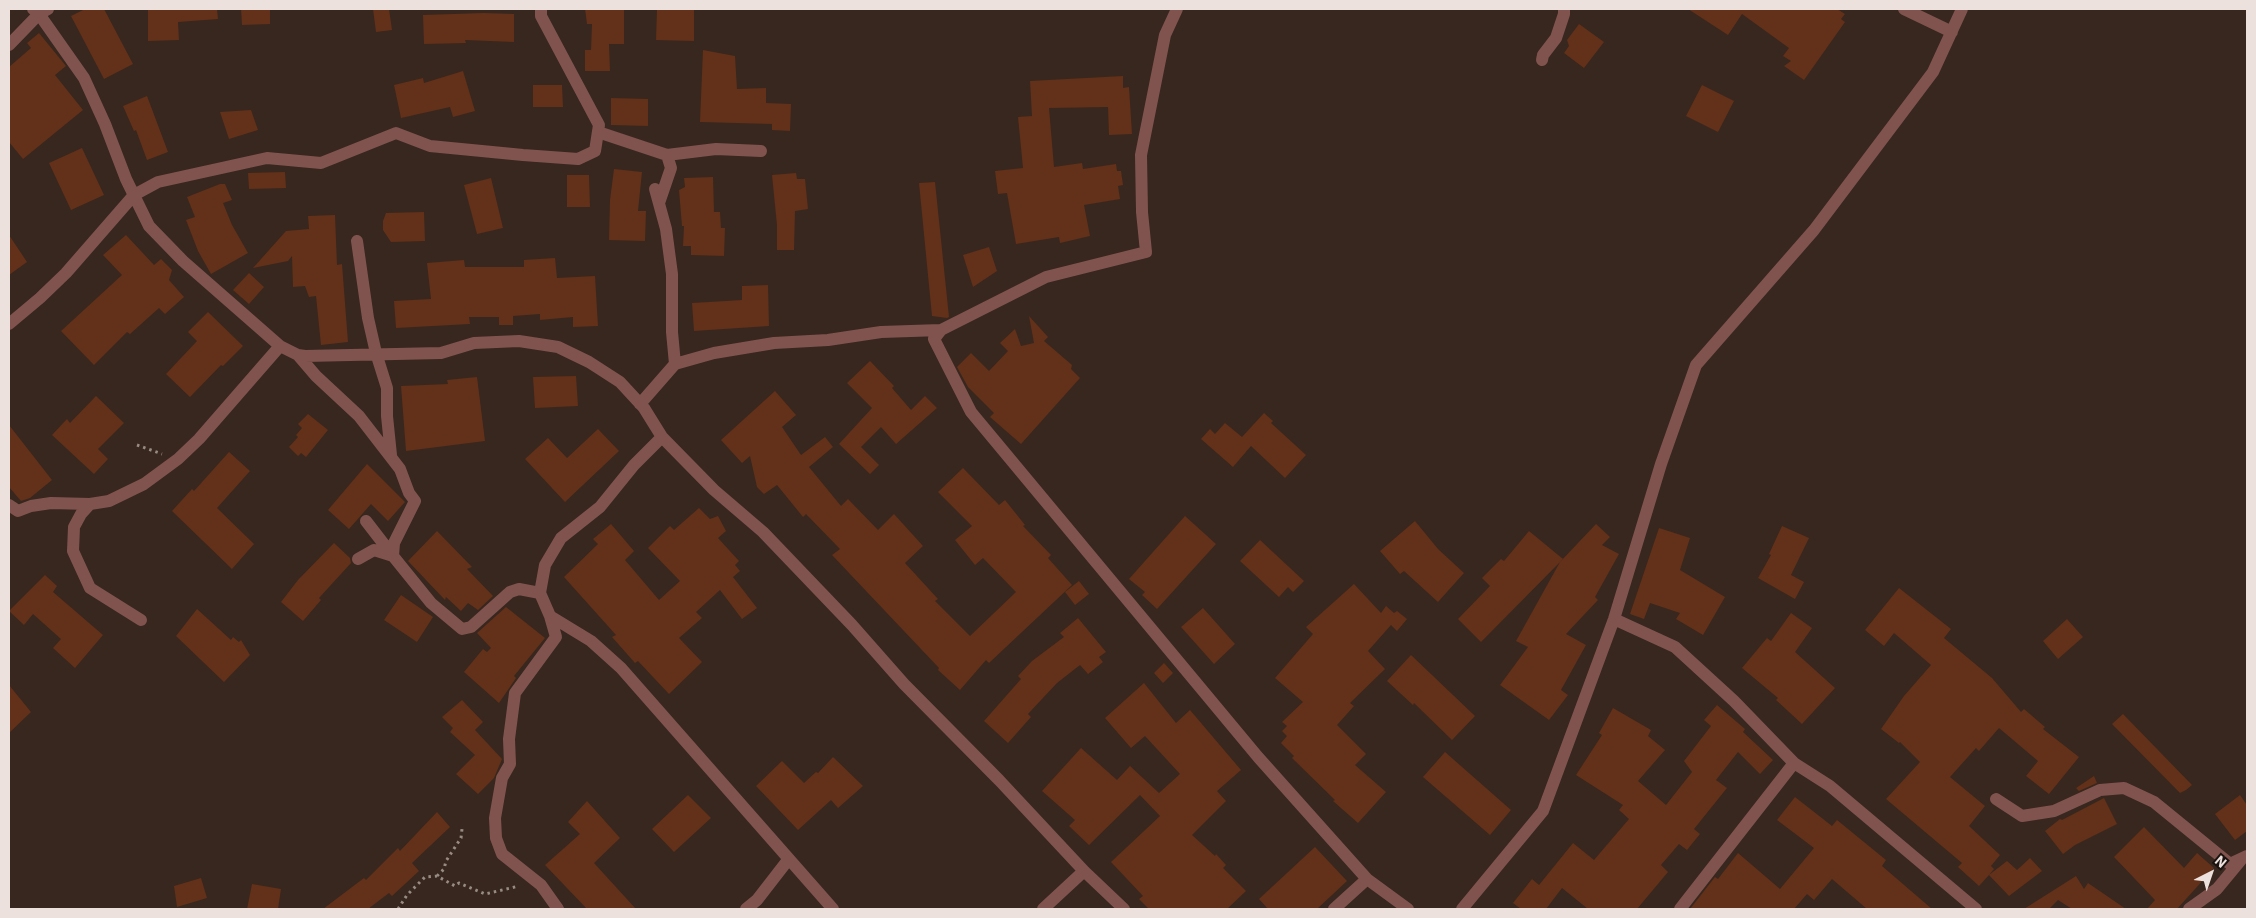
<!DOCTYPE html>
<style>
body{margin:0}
#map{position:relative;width:2256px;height:918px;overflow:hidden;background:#37271e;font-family:"IBM Plex Sans",sans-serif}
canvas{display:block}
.frame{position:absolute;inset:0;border:10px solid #ece1dc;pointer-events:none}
.north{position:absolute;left:2186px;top:848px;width:50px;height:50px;-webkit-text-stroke:4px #19120e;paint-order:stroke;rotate:41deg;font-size:14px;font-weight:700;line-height:20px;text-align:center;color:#ece1dc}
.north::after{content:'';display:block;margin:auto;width:18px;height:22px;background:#ece1dc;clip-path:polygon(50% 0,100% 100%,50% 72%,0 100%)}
</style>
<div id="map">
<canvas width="2256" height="918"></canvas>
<div class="frame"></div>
<div class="north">N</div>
</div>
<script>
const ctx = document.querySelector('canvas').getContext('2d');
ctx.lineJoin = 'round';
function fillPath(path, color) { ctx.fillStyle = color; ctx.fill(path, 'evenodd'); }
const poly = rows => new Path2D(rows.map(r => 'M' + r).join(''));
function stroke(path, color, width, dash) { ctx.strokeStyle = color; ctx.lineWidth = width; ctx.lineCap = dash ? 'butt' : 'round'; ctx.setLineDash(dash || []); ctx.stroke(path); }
fillPath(poly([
 [85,9,104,9,133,64,104,79,71,16],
 [148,9,217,9,218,19,178,22,179,40,148,41],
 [241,9,270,9,270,24,242,25],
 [373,9,389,9,392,30,376,32],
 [585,9,624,9,624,44,609,44,610,71,585,71,585,50,591,50,592,24,587,24],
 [657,9,694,9,694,41,656,40],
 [1688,9,1837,9,1845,14,1841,19,1845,22,1804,80,1784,66,1791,61,1783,56,1789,48,1742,14,1728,35],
 [484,13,514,14,514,42,465,40,466,43,424,44,423,15],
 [1579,24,1604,42,1584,68,1564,53,1569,46,1567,40],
 [39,33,66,66,55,75,83,110,23,159,9,142,9,67,31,48,27,43],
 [703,50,735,56,737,89,766,88,766,103,791,104,790,131,772,130,772,124,700,122],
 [463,71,475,111,453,117,450,107,401,118,394,85,423,78,424,83],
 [1123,76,1123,88,1129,87,1132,134,1109,135,1108,107,1049,108,1054,167,1082,163,1083,169,1116,164,1117,171,1121,171,1123,185,1118,186,1120,199,1084,205,1090,236,1060,243,1059,237,1016,244,1007,193,998,194,995,171,1023,168,1018,117,1032,116,1030,81],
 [533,85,562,85,563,107,533,107],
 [1702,85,1734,101,1718,132,1686,116],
 [147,96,168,152,147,160,136,130,134,131,123,106],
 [611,98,648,99,648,126,611,125],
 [251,110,258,130,229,139,220,112],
 [82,148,104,195,71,210,49,163],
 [614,169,642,172,638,211,646,211,645,241,609,240,610,200],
 [285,172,286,188,249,189,248,173],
 [796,173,797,179,805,179,808,209,795,211,794,250,777,250,777,225,772,175],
 [567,175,589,175,590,207,567,207],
 [713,177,714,212,720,212,721,228,725,228,724,256,691,255,691,246,683,246,684,226,682,226,679,190,685,187,684,178],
 [491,178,503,228,477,234,464,185],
 [935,182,949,317,947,318,932,316,919,183],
 [220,184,225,184,232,200,223,203,232,225,248,253,211,274,198,251,186,220,195,217,187,197],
 [424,212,425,241,391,242,383,230,383,221,386,213],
 [335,215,337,265,342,264,348,342,321,345,316,296,309,297,305,286,293,287,292,256,288,261,253,268,286,231,309,229,308,216],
 [9,235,27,262,9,275],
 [126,235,154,265,161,259,172,270,169,280,184,297,165,314,159,308,130,334,127,332,94,365,61,331,122,275,103,255],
 [989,247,997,271,973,287,963,255],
 [555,258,557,278,595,276,598,326,573,327,573,317,540,320,540,314,513,316,513,325,499,325,499,317,469,317,470,324,396,328,394,301,431,299,427,263,464,260,465,267,524,267,524,260],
 [249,273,264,287,249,304,233,290],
 [768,285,769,326,694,331,692,303,742,300,742,286],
 [208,312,243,346,223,366,221,365,190,397,166,374,197,341,188,332],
 [1029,316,1048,337,1044,341,1072,365,1071,369,1080,378,1021,444,990,417,994,413,968,387,957,367,971,353,989,371,1008,351,1000,343,1015,329,1021,346,1034,343],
 [870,361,894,386,892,388,911,410,925,396,937,408,896,444,881,427,861,447,879,465,870,474,839,444,872,408,847,383],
 [576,376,578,406,535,408,533,377],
 [477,377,485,441,406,451,401,386,448,384,447,380],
 [775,391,796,415,782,427,801,455,825,437,833,447,809,467,841,506,848,499,878,530,894,514,923,546,905,563,938,599,935,601,970,636,1016,592,983,558,975,565,955,540,972,526,938,492,963,468,999,505,1005,500,1025,525,1023,526,1051,555,1048,558,1072,585,989,663,986,660,960,690,938,670,939,668,832,555,840,549,806,514,803,517,777,485,764,494,757,487,750,456,742,463,721,440],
 [96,396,124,423,98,449,108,459,94,474,52,435,67,419,70,423],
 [1264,413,1273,421,1271,423,1306,455,1285,478,1251,446,1233,467,1201,439,1210,429,1215,434,1225,423,1242,437],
 [308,414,328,430,306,457,301,453,298,456,289,447,298,437,296,435,302,428,298,424],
 [9,425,52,480,30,498,21,501,9,487],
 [598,429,619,451,565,502,525,459,548,438,567,458],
 [229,452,250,471,217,508,254,544,232,569,172,511,192,489,194,491],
 [367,464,405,502,388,521,371,504,349,529,328,510],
 [699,508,710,519,718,516,726,531,718,538,739,561,735,565,740,571,733,577,757,608,742,619,720,590,696,612,702,618,679,638,702,662,669,694,638,661,635,663,612,637,616,635,564,577,598,544,593,539,611,524,634,551,625,560,659,600,680,581,648,548,670,526,674,530],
 [1185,516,1216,544,1157,609,1142,595,1145,592,1129,579],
 [1415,521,1438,549,1464,573,1438,602,1404,571,1400,574,1380,551],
 [1596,524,1610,537,1602,545,1619,554,1595,597,1598,600,1566,634,1586,645,1561,690,1568,695,1549,720,1500,685,1528,647,1516,641,1560,562],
 [1782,526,1809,538,1791,575,1804,582,1795,599,1758,578,1771,555,1769,554],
 [1659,528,1690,538,1680,570,1725,597,1703,635,1676,619,1680,613,1650,603,1644,619,1630,614],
 [437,531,472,567,467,569,493,596,478,610,468,603,461,611,446,597,445,600,408,561],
 [1529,531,1563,559,1481,642,1458,619,1490,586,1482,578,1501,559,1504,561],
 [1260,540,1304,581,1293,592,1288,587,1279,597,1240,561],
 [334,543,350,558,351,563,319,598,321,600,303,621,281,602,298,580],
 [45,575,57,586,53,592,103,635,75,668,53,648,61,639,33,614,24,625,9,611],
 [1079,581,1089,594,1075,605,1065,592],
 [1354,584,1381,613,1386,606,1394,613,1397,611,1407,619,1397,631,1391,625,1368,651,1385,669,1350,703,1354,706,1337,725,1366,754,1355,765,1386,792,1358,823,1333,801,1335,800,1292,758,1294,756,1281,743,1287,736,1282,731,1287,726,1282,722,1303,702,1275,678,1313,634,1306,627],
 [1899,588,1951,629,1944,638,1992,678,2021,712,2024,709,2045,727,2043,729,2079,757,2049,794,2026,776,2038,761,1999,728,1979,751,1976,748,1950,777,1985,806,1969,826,2000,855,1991,866,1994,869,1989,875,2007,861,2017,870,2030,858,2042,871,2009,896,1989,875,1979,886,1958,867,1962,863,1886,799,1920,762,1900,742,1899,743,1881,729,1904,696,1931,665,1894,633,1884,646,1865,630],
 [401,595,433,617,417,642,384,620],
 [506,607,545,638,514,676,516,678,499,703,464,672,483,649,487,652,491,648,477,633],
 [1203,608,1235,644,1214,664,1181,627],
 [197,609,231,640,233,637,239,642,241,640,250,655,224,682,176,636],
 [1791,613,1812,628,1795,652,1835,688,1802,724,1776,700,1778,698,1742,668,1767,638,1771,641],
 [1078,618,1106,652,1099,657,1103,662,1088,674,1080,665,1057,683,1028,714,1031,717,1008,743,984,721,1021,679,1018,676,1032,661,1064,637,1060,633],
 [2067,619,2083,637,2058,659,2043,641],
 [1411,655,1475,716,1452,740,1414,703,1413,705,1387,681],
 [1164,663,1173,673,1163,683,1154,673],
 [1144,683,1176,723,1190,710,1241,770,1217,791,1226,801,1192,835,1215,856,1216,854,1226,865,1223,868,1246,891,1227,909,1149,909,1139,899,1143,896,1111,862,1160,816,1140,795,1089,845,1069,826,1075,820,1042,791,1081,748,1117,780,1130,766,1159,793,1180,774,1145,736,1131,748,1105,718],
 [9,685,31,712,9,733],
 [462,700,483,722,475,730,502,759,494,778,478,794,456,774,475,755,450,732,453,728,442,717],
 [1717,705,1745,729,1743,732,1773,760,1760,774,1738,752,1716,780,1727,788,1694,829,1700,834,1687,850,1679,844,1661,865,1668,872,1637,909,1588,909,1562,888,1546,909,1521,909,1513,903,1532,879,1539,885,1573,843,1594,860,1629,819,1619,810,1623,805,1576,775,1602,735,1599,733,1613,708,1651,730,1648,736,1665,750,1638,781,1666,805,1692,772,1684,761,1711,726,1704,720],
 [2123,714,2192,785,2186,790,2180,793,2112,724],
 [1445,752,1511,810,1490,835,1423,777],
 [833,757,863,786,838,808,831,800,798,830,756,786,782,761,804,783,816,772,818,773],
 [2094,776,2097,783,2079,791,2076,788],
 [688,795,711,818,674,852,652,829],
 [2240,795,2247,805,2247,831,2235,840,2215,814],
 [1795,797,1832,826,1837,820,1886,860,1882,866,1932,909,1867,909,1832,879,1814,900,1807,894,1794,909,1690,909,1715,877,1718,879,1738,853,1780,889,1814,848,1777,820],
 [2104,798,2117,824,2075,845,2063,854,2045,831,2060,819,2062,820],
 [587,801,620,838,594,863,636,909,587,909,545,865,580,834,568,822],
 [437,812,450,827,412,863,419,871,392,896,389,893,368,909,323,909,364,878,366,880,398,848,400,851],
 [2144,827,2184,868,2197,853,2214,868,2177,909,2147,909,2155,900,2114,857],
 [1315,847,1347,881,1317,909,1268,909,1259,899],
 [2076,876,2084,889,2088,883,2126,909,2072,909,2058,900,2049,909,2024,909],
 [201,878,207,898,177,907,174,886],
 [252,884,281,889,278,909,247,909]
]), '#633019');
stroke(poly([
 [137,445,162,454],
 [437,876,444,869,446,861,461,838,462,829],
 [398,909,407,895,425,877,437,876,455,886,459,883,485,894,519,886]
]), '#988b84', 3, [2.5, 4]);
stroke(poly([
 [33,9,39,14,84,78,105,124,126,179,149,226,183,261,280,346,298,355,305,356,441,353,474,343,519,341,558,347,589,362,620,382,644,408,662,437,714,490,763,532,852,625,904,684,999,780,1084,871,1124,909],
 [1177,9,1165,35,1141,155,1142,212,1146,252,1046,277,941,330,934,339,971,412,1258,757,1367,879,1408,909],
 [1904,9,1952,32],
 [9,45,39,14,48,9],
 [1542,60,1543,55,1556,38,1564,14,1564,9],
 [598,132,667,155],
 [655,189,666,229,672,274,672,332,675,364],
 [659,203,671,168,667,155,716,149,761,151],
 [357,241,368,318,376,353,387,388,387,416,391,455],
 [9,324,40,298,66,273,134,195,158,182,267,158,321,163,396,133,430,146,523,155,578,159,595,151,599,125,541,16,541,9],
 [298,355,316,376,359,416,400,469,409,493,415,501,394,543,393,556,431,603,462,629,471,627,510,592,519,589,540,593],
 [640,404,675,364,714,353,774,343,828,340,881,332,941,330],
 [662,437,634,465,600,507,561,538,545,565,540,593,550,616,591,641,621,668,833,909],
 [90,504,81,514,74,527,73,551,90,588,141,620],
 [9,505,18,511,31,506,51,503,90,504,109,501,144,484,178,459,199,439,280,346],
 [358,559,374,550,393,556,366,521],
 [550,616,556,637,515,693,509,739,510,764,502,778,495,818,496,838,502,854,541,885,558,909],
 [1614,619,1675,647,1734,701,1794,763,1830,786,1976,909],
 [1996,799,2022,816,2054,811,2100,790,2124,788,2154,802,2230,864,2247,856],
 [746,909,757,900,788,860],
 [1043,909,1084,871],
 [1334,909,1367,879],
 [1462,909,1543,811,1614,619,1661,464,1696,365,1814,230,1933,72,1962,9],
 [1680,909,1794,763],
 [2189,909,2217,889,2241,860]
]), '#81534e', 12);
</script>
